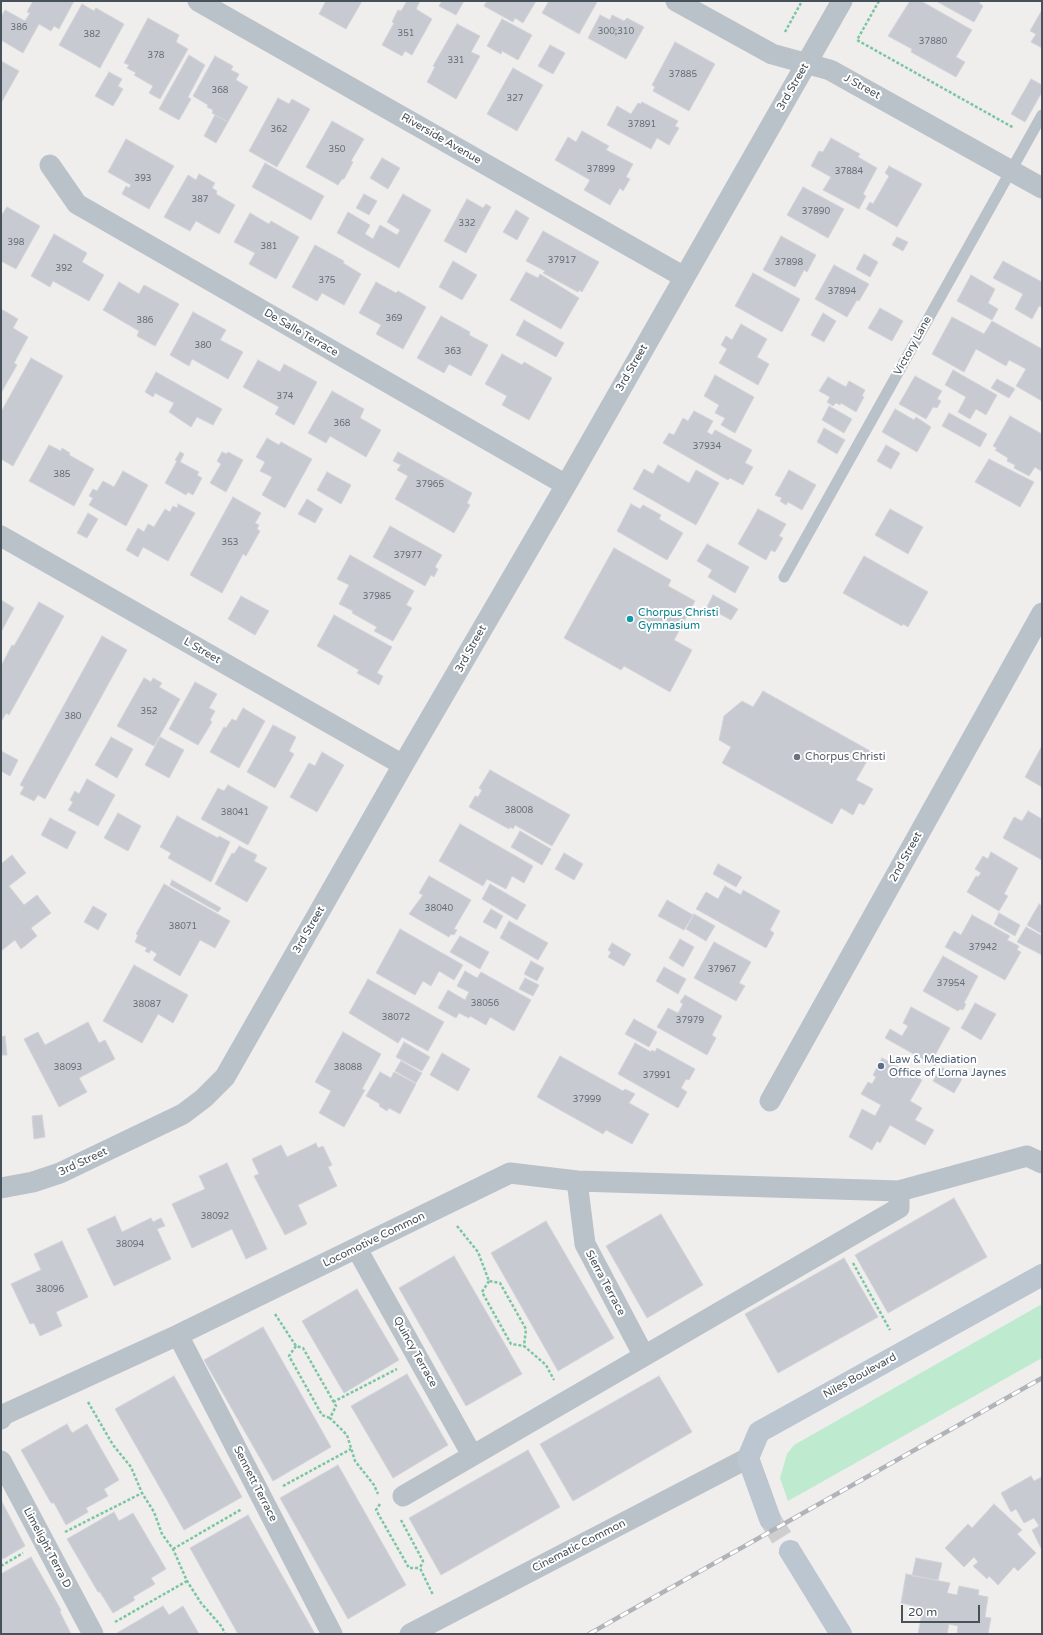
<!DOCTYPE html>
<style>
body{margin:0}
#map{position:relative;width:1043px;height:1635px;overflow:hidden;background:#f0eded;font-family:"Varela Round",sans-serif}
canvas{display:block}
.frame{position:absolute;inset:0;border:2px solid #475159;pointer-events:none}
.scale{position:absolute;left:901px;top:1605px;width:79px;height:18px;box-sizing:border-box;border:2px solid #475159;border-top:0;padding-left:5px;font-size:12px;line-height:14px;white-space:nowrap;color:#475159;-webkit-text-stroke:3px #fff;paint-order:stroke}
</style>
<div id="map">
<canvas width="1043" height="1635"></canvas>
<div class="frame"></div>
<div class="scale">20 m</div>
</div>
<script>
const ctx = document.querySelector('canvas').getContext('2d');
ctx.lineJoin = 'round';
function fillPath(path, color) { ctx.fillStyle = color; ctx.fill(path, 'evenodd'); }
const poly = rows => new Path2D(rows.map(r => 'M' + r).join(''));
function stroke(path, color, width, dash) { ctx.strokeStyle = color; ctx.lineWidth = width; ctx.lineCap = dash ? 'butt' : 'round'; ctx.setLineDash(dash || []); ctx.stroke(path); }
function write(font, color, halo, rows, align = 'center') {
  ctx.font = font + ' "Varela Round",sans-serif'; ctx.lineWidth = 4; ctx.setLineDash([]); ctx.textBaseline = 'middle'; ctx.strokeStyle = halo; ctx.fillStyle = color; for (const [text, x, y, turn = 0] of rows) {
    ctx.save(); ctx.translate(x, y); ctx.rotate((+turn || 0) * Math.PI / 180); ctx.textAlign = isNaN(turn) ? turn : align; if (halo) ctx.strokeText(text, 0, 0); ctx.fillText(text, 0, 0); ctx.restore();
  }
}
fillPath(poly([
 [1042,1304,1042,1358,788,1501,780,1478,787,1454,794,1445]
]), '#beebcf');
const building = poly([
 [33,1,74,1,59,29,54,26,51,31,39,24,23,53,1,40,1,17,5,10,25,21,30,13,27,12,33,1],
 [326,1,362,1,346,29,319,14,326,1],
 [407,1,420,1,416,9,432,19,412,55,405,51,402,56,382,45,394,23,392,22,398,10,401,11,407,1],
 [442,1,464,1,456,15,439,6,442,1],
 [487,1,536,1,523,23,515,18,513,22,484,6,487,1],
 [549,1,596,1,597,2,579,34,542,13,549,1],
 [910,1,921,1,972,30,956,57,965,62,956,77,911,52,912,49,888,36,910,1],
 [936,1,981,1,979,3,983,6,974,22,936,1],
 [82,4,94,11,96,8,124,24,100,68,59,45,82,4],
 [1042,10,1042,48,1031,42,1036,34,1030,31,1042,10],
 [600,15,610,20,612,15,624,21,627,18,644,27,626,59,588,38,600,15],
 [148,18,179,35,176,42,188,49,160,99,149,93,153,86,134,75,136,73,127,68,129,65,124,63,148,18],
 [502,19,532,35,518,60,502,51,501,54,487,46,502,19],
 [457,24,480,36,471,52,480,56,456,99,427,82,435,67,433,66,457,24],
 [675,42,715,64,689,111,653,91,655,87,652,85,675,42],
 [550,45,565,53,553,74,538,66,550,45],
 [189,55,205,65,188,97,191,99,179,120,159,109,189,55],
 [215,56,233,66,231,70,239,74,236,80,248,87,228,122,212,113,213,110,207,107,208,105,193,96,215,56],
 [1,61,19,71,1,103,1,61],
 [513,68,543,85,517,131,487,114,513,68],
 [109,72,122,79,118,86,123,89,113,106,95,96,109,72],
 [1031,79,1042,85,1042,92,1025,122,1011,114,1031,79],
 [278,98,289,104,292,99,310,109,277,167,249,151,278,98],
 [642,102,678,121,675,126,679,128,669,145,657,138,651,149,607,125,617,106,631,114,638,103,641,104,642,102],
 [215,115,228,122,216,143,204,136,215,115],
 [332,121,364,139,351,161,353,162,344,179,342,179,338,185,306,167,332,121],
 [582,131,609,146,606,150,633,164,626,177,630,179,623,191,620,188,610,205,584,190,590,180,555,160,568,137,576,142,582,131],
 [831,138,860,154,858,157,877,168,863,194,866,196,859,209,823,190,831,177,811,166,819,151,823,152,831,138],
 [126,139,174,166,149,209,122,194,126,186,129,188,131,185,108,172,126,139],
 [382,158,400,168,388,189,370,178,382,158],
 [265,163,324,196,311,220,252,187,265,163],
 [889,166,922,184,897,227,866,209,870,202,873,204,889,176,885,173,889,166],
 [199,174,215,183,212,188,217,191,216,194,235,205,219,234,196,221,190,231,164,217,188,175,196,180,199,174],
 [803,187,844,209,828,238,787,215,803,187],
 [364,194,377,201,369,215,356,208,364,194],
 [403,194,431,210,399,268,337,233,348,212,370,225,365,234,373,239,380,225,397,235,400,230,387,222,403,194],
 [467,199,483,208,486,204,491,207,466,253,444,241,467,199],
 [7,207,40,226,16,269,1,261,1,216,7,207],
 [516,210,529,218,517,240,503,232,516,210],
 [250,213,269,224,271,221,299,237,276,279,249,264,255,253,234,242,250,213],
 [543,231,599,262,582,292,579,290,578,292,543,273,545,271,526,261,543,231],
 [54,234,87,253,82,262,104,275,89,301,53,281,50,287,31,276,54,234],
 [781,236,816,255,807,272,804,270,795,287,763,270,781,236],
 [897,237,908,242,903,251,892,245,897,237],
 [315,245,344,261,343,263,361,274,344,305,322,293,317,301,292,287,315,245],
 [864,254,878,262,870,277,856,269,864,254],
 [453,261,477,275,462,300,439,287,453,261],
 [1003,261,1042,282,1042,307,1039,306,1032,319,1015,309,1023,294,993,278,1003,261],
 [834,265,869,284,859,301,857,300,847,317,815,299,834,265],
 [526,272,538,278,540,274,579,298,561,329,510,300,526,272],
 [753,273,800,299,782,332,735,306,753,273],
 [971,275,995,289,988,303,998,309,992,320,957,301,971,275],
 [119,282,139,294,144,285,179,304,155,346,137,336,139,331,103,310,119,282],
 [376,282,396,293,398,291,426,307,403,349,376,334,381,325,359,313,376,282],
 [880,308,903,321,892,341,868,328,880,308],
 [1,309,18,319,13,328,28,337,14,363,17,365,1,393,1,309],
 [193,312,226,330,220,340,243,352,228,379,192,359,189,366,170,355,193,312],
 [823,313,836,321,824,342,811,335,823,313],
 [441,316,470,332,469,335,488,345,471,376,449,364,444,373,417,358,441,316],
 [952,317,984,334,992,321,1042,349,1042,401,1016,386,1026,369,1009,360,1006,366,976,349,964,372,932,354,952,317],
 [524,320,564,343,556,357,516,335,524,320],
 [741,324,767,339,757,357,769,364,758,385,719,363,727,349,721,345,726,336,732,340,741,324],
 [502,354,522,365,524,362,552,378,529,420,502,405,507,396,485,384,502,354],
 [31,358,63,376,13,466,1,459,1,412,31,358],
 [258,360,280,372,284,364,317,382,294,425,275,414,279,407,243,387,258,360],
 [953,370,997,395,986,415,976,409,970,419,958,412,966,397,945,385,953,370],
 [156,372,222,409,213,425,197,417,191,427,169,412,174,403,155,393,153,397,145,392,156,372],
 [715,375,754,397,735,433,721,425,725,418,715,413,719,405,704,396,715,375],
 [915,376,942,391,937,399,941,401,937,408,933,407,926,419,899,404,915,376],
 [828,377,846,387,849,381,865,390,862,396,864,397,856,412,841,403,840,405,836,403,833,406,827,402,830,397,819,391,828,377],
 [997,379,1015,389,1009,398,991,388,997,379],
 [332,391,364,409,360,418,381,430,366,457,330,436,326,443,308,433,332,391],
 [829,406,852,419,844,433,822,420,829,406],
 [895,409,914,420,916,417,931,427,917,452,882,432,895,409],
 [694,411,713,421,707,432,712,435,715,430,752,450,745,463,753,467,743,485,730,478,728,480,663,443,669,433,674,435,683,418,688,421,694,411],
 [949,413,987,434,980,447,942,426,949,413],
 [1010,416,1042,434,1042,469,1041,471,1035,467,1029,476,1014,468,1015,465,1007,461,1008,458,995,450,997,448,993,446,1010,416],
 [824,428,845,440,837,454,817,442,824,428],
 [267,438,279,445,281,442,312,459,285,508,262,495,272,477,260,471,265,462,256,457,267,438],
 [49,445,61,451,62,448,70,453,69,455,94,469,74,506,29,481,49,445],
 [886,445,900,453,891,469,877,461,886,445],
 [180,452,184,454,180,462,199,472,197,475,202,478,193,495,188,492,186,495,165,483,177,461,175,460,180,452],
 [222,452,227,454,228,452,243,460,226,492,210,483,221,464,217,461,222,452],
 [398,452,472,493,467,503,470,505,454,533,395,499,408,476,397,470,401,465,393,461,398,452],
 [989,459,1034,482,1020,507,975,482,989,459],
 [658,465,689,483,696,470,719,483,696,525,633,489,644,469,653,474,658,465],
 [789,470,816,485,802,510,788,502,786,505,780,501,782,498,775,495,789,470],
 [123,471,148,485,126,526,89,505,93,498,89,496,93,489,97,491,103,481,114,487,123,471],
 [327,472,351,485,341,504,317,490,327,472],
 [233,497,261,513,255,523,259,525,257,529,260,531,246,556,243,554,222,593,190,575,233,497],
 [307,499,323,509,315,523,298,514,307,499],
 [178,504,195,513,168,561,143,547,138,557,126,550,138,528,144,532,148,524,154,527,165,509,170,512,173,506,177,508,178,504],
 [631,504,640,509,643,505,661,515,659,519,683,533,667,560,617,531,631,504],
 [758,509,786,524,779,536,783,538,775,552,771,550,766,560,738,544,758,509],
 [890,509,923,527,908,554,875,535,890,509],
 [88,513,98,519,87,538,77,533,88,513],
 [390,526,442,555,435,567,438,569,434,577,431,575,425,586,373,557,390,526],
 [707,544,749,567,735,593,708,577,712,570,697,561,707,544],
 [614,548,671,580,668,586,695,601,674,640,692,650,670,692,624,666,621,670,564,638,614,548],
 [350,555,414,591,406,605,412,608,393,641,374,631,377,627,352,613,353,611,339,604,349,585,337,579,350,555],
 [864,556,928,592,908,627,903,624,902,626,843,593,864,556],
 [713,595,738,609,731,620,707,607,713,595],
 [241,596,269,611,255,635,228,619,241,596],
 [1,600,14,608,1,632,1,600],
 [39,602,64,616,9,715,6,713,1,722,1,666,12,645,14,646,39,602],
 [334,615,392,647,377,673,383,676,379,685,357,673,359,670,317,646,334,615],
 [102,636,127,650,45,799,38,795,34,801,20,794,24,787,20,785,102,636],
 [144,678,151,682,153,678,162,683,159,687,180,699,154,746,117,726,144,678],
 [195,682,217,694,209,708,215,711,210,720,212,722,198,745,169,729,195,682],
 [763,691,872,752,856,780,873,789,864,805,859,803,853,815,841,808,832,824,722,763,731,747,719,740,724,716,742,701,753,707,763,691],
 [243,708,265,721,239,768,210,752,224,727,226,728,232,719,236,721,243,708],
 [273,725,296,737,289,751,294,754,275,788,247,772,273,725],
 [111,737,133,749,117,778,95,765,111,737],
 [160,737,184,750,169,778,145,765,160,737],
 [1042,746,1042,787,1025,777,1042,746],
 [1,751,18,760,10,776,1,771,1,751],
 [322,752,344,765,317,812,290,797,309,763,315,766,322,752],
 [490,770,570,815,552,846,515,825,513,829,510,827,509,829,469,807,475,796,478,797,482,790,479,788,490,770],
 [87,779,115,795,98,826,68,810,73,802,70,800,75,791,79,794,87,779],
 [228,785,268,807,248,845,201,819,218,788,224,791,228,785],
 [1028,811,1042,819,1042,860,1003,838,1014,817,1022,821,1028,811],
 [118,813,141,826,128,851,104,838,118,813],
 [177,816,218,838,219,836,230,842,211,882,168,858,171,853,160,847,177,816],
 [50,818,76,832,67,849,41,835,50,818],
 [460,824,533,866,524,883,512,876,506,889,487,879,483,886,439,861,460,824],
 [520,831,551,849,542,865,511,847,520,831],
 [239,846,257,855,254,861,267,868,247,902,215,884,232,853,234,854,239,846],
 [991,852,1018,868,1004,894,1008,896,999,911,967,892,976,876,978,877,981,873,975,869,983,856,988,859,991,852],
 [564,853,583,864,574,880,555,869,564,853],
 [12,855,26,873,9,886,24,905,37,895,51,913,31,928,37,936,21,949,15,940,1,951,1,864,12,855],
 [718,864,742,877,736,887,713,874,718,864],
 [429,876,471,900,454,929,457,930,454,935,451,934,449,937,409,914,423,895,419,893,429,876],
 [172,880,221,908,218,912,170,885,172,880],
 [164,884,230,921,215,948,200,940,180,976,153,960,157,954,151,950,149,953,145,951,147,948,135,942,138,935,136,934,164,884],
 [490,884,526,905,517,920,482,899,490,884],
 [725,886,741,895,743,890,780,911,770,930,774,933,766,948,696,909,706,892,718,899,725,886],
 [667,900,693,915,684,930,658,916,667,900],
 [1039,904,1042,906,1042,934,1027,925,1039,904],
 [93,906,107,914,98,930,84,922,93,906],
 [491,909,503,916,496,929,483,922,491,909],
 [999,913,1020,925,1015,936,994,924,999,913],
 [694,914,715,926,706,941,686,929,694,914],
 [972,915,1010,936,1007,940,1019,946,1017,950,1021,952,1005,980,945,947,954,931,961,935,972,915],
 [509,921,548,943,538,960,500,938,509,921],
 [1026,927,1042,936,1042,955,1017,942,1026,927],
 [400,929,463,965,454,980,439,971,431,986,423,981,415,995,376,973,400,929],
 [460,936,489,952,480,969,450,952,460,936],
 [680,939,694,947,683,967,669,958,680,939],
 [714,942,751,962,739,983,745,986,736,1001,694,978,714,942],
 [612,943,631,954,624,966,608,957,611,952,608,950,612,943],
 [943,956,978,976,964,1003,966,1004,963,1010,960,1009,958,1011,923,991,943,956],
 [531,961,544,968,537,981,524,974,531,961],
 [134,965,188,995,173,1023,158,1014,142,1043,103,1021,134,965],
 [664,967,686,979,678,994,656,981,664,967],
 [465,971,477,978,481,972,531,1000,514,1031,490,1017,486,1025,470,1016,469,1018,459,1013,456,1018,438,1008,448,990,465,1000,469,992,457,986,465,971],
 [525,978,539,985,533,996,519,989,525,978],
 [368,979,444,1022,428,1051,402,1037,398,1043,349,1013,368,979],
 [685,995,722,1016,712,1035,716,1038,707,1055,657,1027,668,1008,678,1013,683,1004,680,1002,685,995],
 [975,1003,996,1014,981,1040,961,1028,975,1003],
 [911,1007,950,1028,934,1057,938,1059,935,1066,885,1038,890,1029,902,1036,908,1026,903,1023,911,1007],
 [634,1019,657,1032,649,1047,625,1034,634,1019],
 [88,1022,99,1043,105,1040,115,1059,79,1078,87,1092,59,1107,24,1039,38,1032,45,1045,88,1022],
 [343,1032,381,1054,362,1089,365,1090,344,1127,319,1113,331,1091,315,1082,343,1032],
 [5,1036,7,1055,1,1055,1,1037,5,1036],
 [404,1042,430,1057,422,1071,396,1057,404,1042],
 [635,1043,651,1052,652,1050,655,1052,657,1048,695,1069,689,1080,686,1079,681,1088,687,1092,678,1108,618,1074,635,1043],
 [442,1053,470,1069,458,1091,430,1075,442,1053],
 [560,1056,623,1091,625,1089,635,1094,629,1103,649,1114,632,1144,606,1130,603,1134,537,1097,560,1056],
 [882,1058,922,1080,910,1101,922,1108,915,1120,934,1130,925,1145,890,1125,880,1143,877,1141,872,1150,849,1137,862,1109,875,1116,881,1105,861,1094,868,1082,872,1084,876,1077,873,1075,882,1058],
 [401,1061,422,1073,416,1083,395,1071,401,1061],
 [941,1067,962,1079,954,1093,933,1081,941,1067],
 [380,1072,391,1078,394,1072,416,1084,400,1114,389,1108,387,1111,379,1106,380,1104,366,1096,380,1072],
 [42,1115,45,1137,34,1139,32,1116,42,1115],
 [316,1143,318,1148,323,1146,332,1165,328,1167,337,1186,298,1205,307,1224,285,1235,254,1176,259,1174,252,1159,281,1145,287,1157,316,1143],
 [227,1163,267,1249,246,1259,232,1229,192,1248,172,1204,205,1189,199,1176,227,1163],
 [954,1198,987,1257,888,1313,855,1255,954,1198],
 [661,1214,703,1285,647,1318,606,1246,661,1214],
 [115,1216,122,1232,151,1218,153,1222,161,1218,165,1226,157,1229,171,1259,114,1286,87,1229,115,1216],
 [546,1221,614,1338,558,1371,491,1253,546,1221],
 [62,1241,88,1297,56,1312,62,1326,40,1336,34,1323,30,1324,11,1284,41,1270,34,1254,62,1241],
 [454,1256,522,1374,466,1406,399,1288,454,1256],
 [844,1258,878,1317,778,1373,745,1314,844,1258],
 [357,1289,399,1360,344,1393,302,1321,357,1289],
 [263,1327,331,1447,273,1481,204,1360,263,1327],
 [407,1374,448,1445,393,1478,351,1406,407,1374],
 [174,1376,242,1497,184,1530,115,1409,174,1376],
 [659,1376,692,1432,573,1501,540,1444,659,1376],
 [67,1424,72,1433,87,1424,119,1480,104,1489,108,1496,86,1508,88,1512,66,1525,54,1503,51,1503,21,1450,67,1424],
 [528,1450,560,1507,441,1575,409,1518,528,1450],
 [338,1465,406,1585,348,1619,280,1498,338,1465],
 [1031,1476,1034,1481,1042,1477,1041,1548,1032,1530,1039,1526,1034,1518,1024,1523,1016,1509,1011,1512,1001,1493,1031,1476],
 [1,1500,25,1546,3,1559,1,1556,1,1500],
 [994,1504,1022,1530,1017,1534,1036,1553,1018,1571,1014,1567,998,1585,989,1576,987,1579,973,1566,978,1562,974,1557,964,1567,945,1548,968,1524,972,1528,994,1504],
 [114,1512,119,1521,133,1513,166,1569,151,1578,155,1584,133,1597,135,1600,113,1613,100,1592,98,1592,67,1539,114,1512],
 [248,1515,315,1634,238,1634,190,1548,248,1515],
 [31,1557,61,1610,60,1612,71,1634,1,1634,1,1574,31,1557],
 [916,1558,942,1563,938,1580,912,1576,916,1558],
 [906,1574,950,1583,947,1593,957,1595,959,1586,979,1590,978,1595,988,1597,985,1617,991,1618,988,1634,957,1634,958,1626,949,1624,947,1634,918,1634,923,1608,901,1603,906,1574],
 [163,1606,169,1615,183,1606,199,1634,118,1634,117,1633,163,1606]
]);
fillPath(building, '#c7cad0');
stroke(building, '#d2d4d9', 1);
stroke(poly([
 [770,1519,790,1551]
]), '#cececf', 22, [22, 11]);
stroke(poly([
 [879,1,857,40,1014,128],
 [785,32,802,1],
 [457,1226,478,1252,489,1281,500,1283,526,1329,524,1346,546,1365,554,1380],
 [853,1263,890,1330],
 [489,1281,482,1292,511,1344,524,1346],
 [275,1314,296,1346,303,1348,336,1406,330,1418,347,1435,355,1461,374,1485,378,1494],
 [296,1346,289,1356,322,1415,330,1418],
 [88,1402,113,1445,131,1467,142,1493,154,1512,162,1534,173,1549,187,1581,201,1603,222,1627,225,1634],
 [333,1402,397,1369],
 [283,1486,351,1449],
 [380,1504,376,1510,409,1568,420,1568],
 [401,1520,423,1561,420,1568,433,1595],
 [65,1532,142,1493],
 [173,1549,242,1509],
 [1,1566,23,1553],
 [115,1622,187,1581]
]), '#79c7a0', 2.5, [3, 2]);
stroke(poly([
 [784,577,1042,115]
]), '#bac2c9', 11);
stroke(poly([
 [198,1,684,277],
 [676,1,772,54,830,70,1042,188],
 [50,165,77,204,566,485],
 [1,536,403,765],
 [770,1101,1042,613],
 [577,1181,585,1244,644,1356],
 [1,1188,33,1182,60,1173,183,1114,204,1098,225,1077,403,765,566,485,842,1],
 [357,1249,472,1455],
 [178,1335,332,1634],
 [1,1419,3,1415,178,1335,510,1173,577,1181,899,1191,1027,1156,1042,1163],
 [1,1461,93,1634],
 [403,1496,899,1208,899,1191],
 [410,1634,748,1458]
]), '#bac2c9', 21);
stroke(poly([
 [770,1519,748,1458,759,1432,1042,1275],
 [790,1551,841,1634]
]), '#bcc6d0', 22);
const rail = poly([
 [589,1634,1042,1378]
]);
stroke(rail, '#b0b3b7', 4.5);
stroke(rail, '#fff', 3, [9]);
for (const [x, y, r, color] of [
 [630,619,4,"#0f9aa8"],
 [797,757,4,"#6b7280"],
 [881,1066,4,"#5c6f8a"]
]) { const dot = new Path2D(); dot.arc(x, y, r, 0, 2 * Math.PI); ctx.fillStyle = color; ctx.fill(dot); stroke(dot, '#fff', 1.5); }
write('9px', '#676f77', null, [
 ["386",19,28],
 ["300;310",616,32],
 ["351",406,34],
 ["382",92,35],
 ["37880",933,42],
 ["378",156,56],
 ["331",456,61],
 ["37885",683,75],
 ["368",220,91],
 ["327",515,99],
 ["37891",642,125],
 ["362",279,130],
 ["350",337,150],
 ["37899",601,170],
 ["37884",849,172],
 ["393",143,179],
 ["387",200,200],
 ["37890",816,212],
 ["332",467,224],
 ["398",16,243],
 ["381",269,247],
 ["37917",562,261],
 ["37898",789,263],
 ["392",64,269],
 ["375",327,281],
 ["37894",842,292],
 ["369",394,319],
 ["386",145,321],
 ["380",203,346],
 ["363",453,352],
 ["374",285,397],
 ["368",342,424],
 ["37934",707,447],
 ["385",62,475],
 ["37965",430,485],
 ["353",230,543],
 ["37977",408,556],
 ["37985",377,597],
 ["352",149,712],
 ["380",73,717],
 ["38008",519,811],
 ["38041",235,813],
 ["38040",439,909],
 ["38071",183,927],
 ["37942",983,948],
 ["37967",722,970],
 ["37954",951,984],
 ["38056",485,1004],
 ["38087",147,1005],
 ["38072",396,1018],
 ["37979",690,1021],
 ["38093",68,1068],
 ["38088",348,1068],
 ["37991",657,1076],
 ["37999",587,1100],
 ["38092",215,1217],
 ["38094",130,1245],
 ["38096",50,1290]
]);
write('11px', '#475159', '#fff', [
 ["3rd Street",793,87,-60],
 ["J Street",862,87,29],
 ["Riverside Avenue",441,139,30],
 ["De Salle Terrace",301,333,30],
 ["Victory Lane",913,346,-61],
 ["3rd Street",632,368,-60],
 ["3rd Street",471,649,-61],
 ["L Street",202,651,30],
 ["2nd Street",906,857,-61],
 ["3rd Street",309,930,-60],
 ["3rd Street",83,1162,-25],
 ["Locomotive Common",374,1240,-26],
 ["Sierra Terrace",605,1283,62],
 ["Quincy Terrace",415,1352,61],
 ["Niles Boulevard",860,1376,-29],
 ["Sennett Terrace",255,1484,63],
 ["Cinematic Common",579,1546,-27],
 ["Limelight Terra D",47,1548,62]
]);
write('11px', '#0d838f', '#fff', [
 ["Chorpus Christi",638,613],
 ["Gymnasium",638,626]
], 'left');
write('11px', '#5b616d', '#fff', [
 ["Chorpus Christi",805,757]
], 'left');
write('11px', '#4e5e75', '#fff', [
 ["Law & Mediation",889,1060],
 ["Office of Lorna Jaynes",889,1073]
], 'left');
</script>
